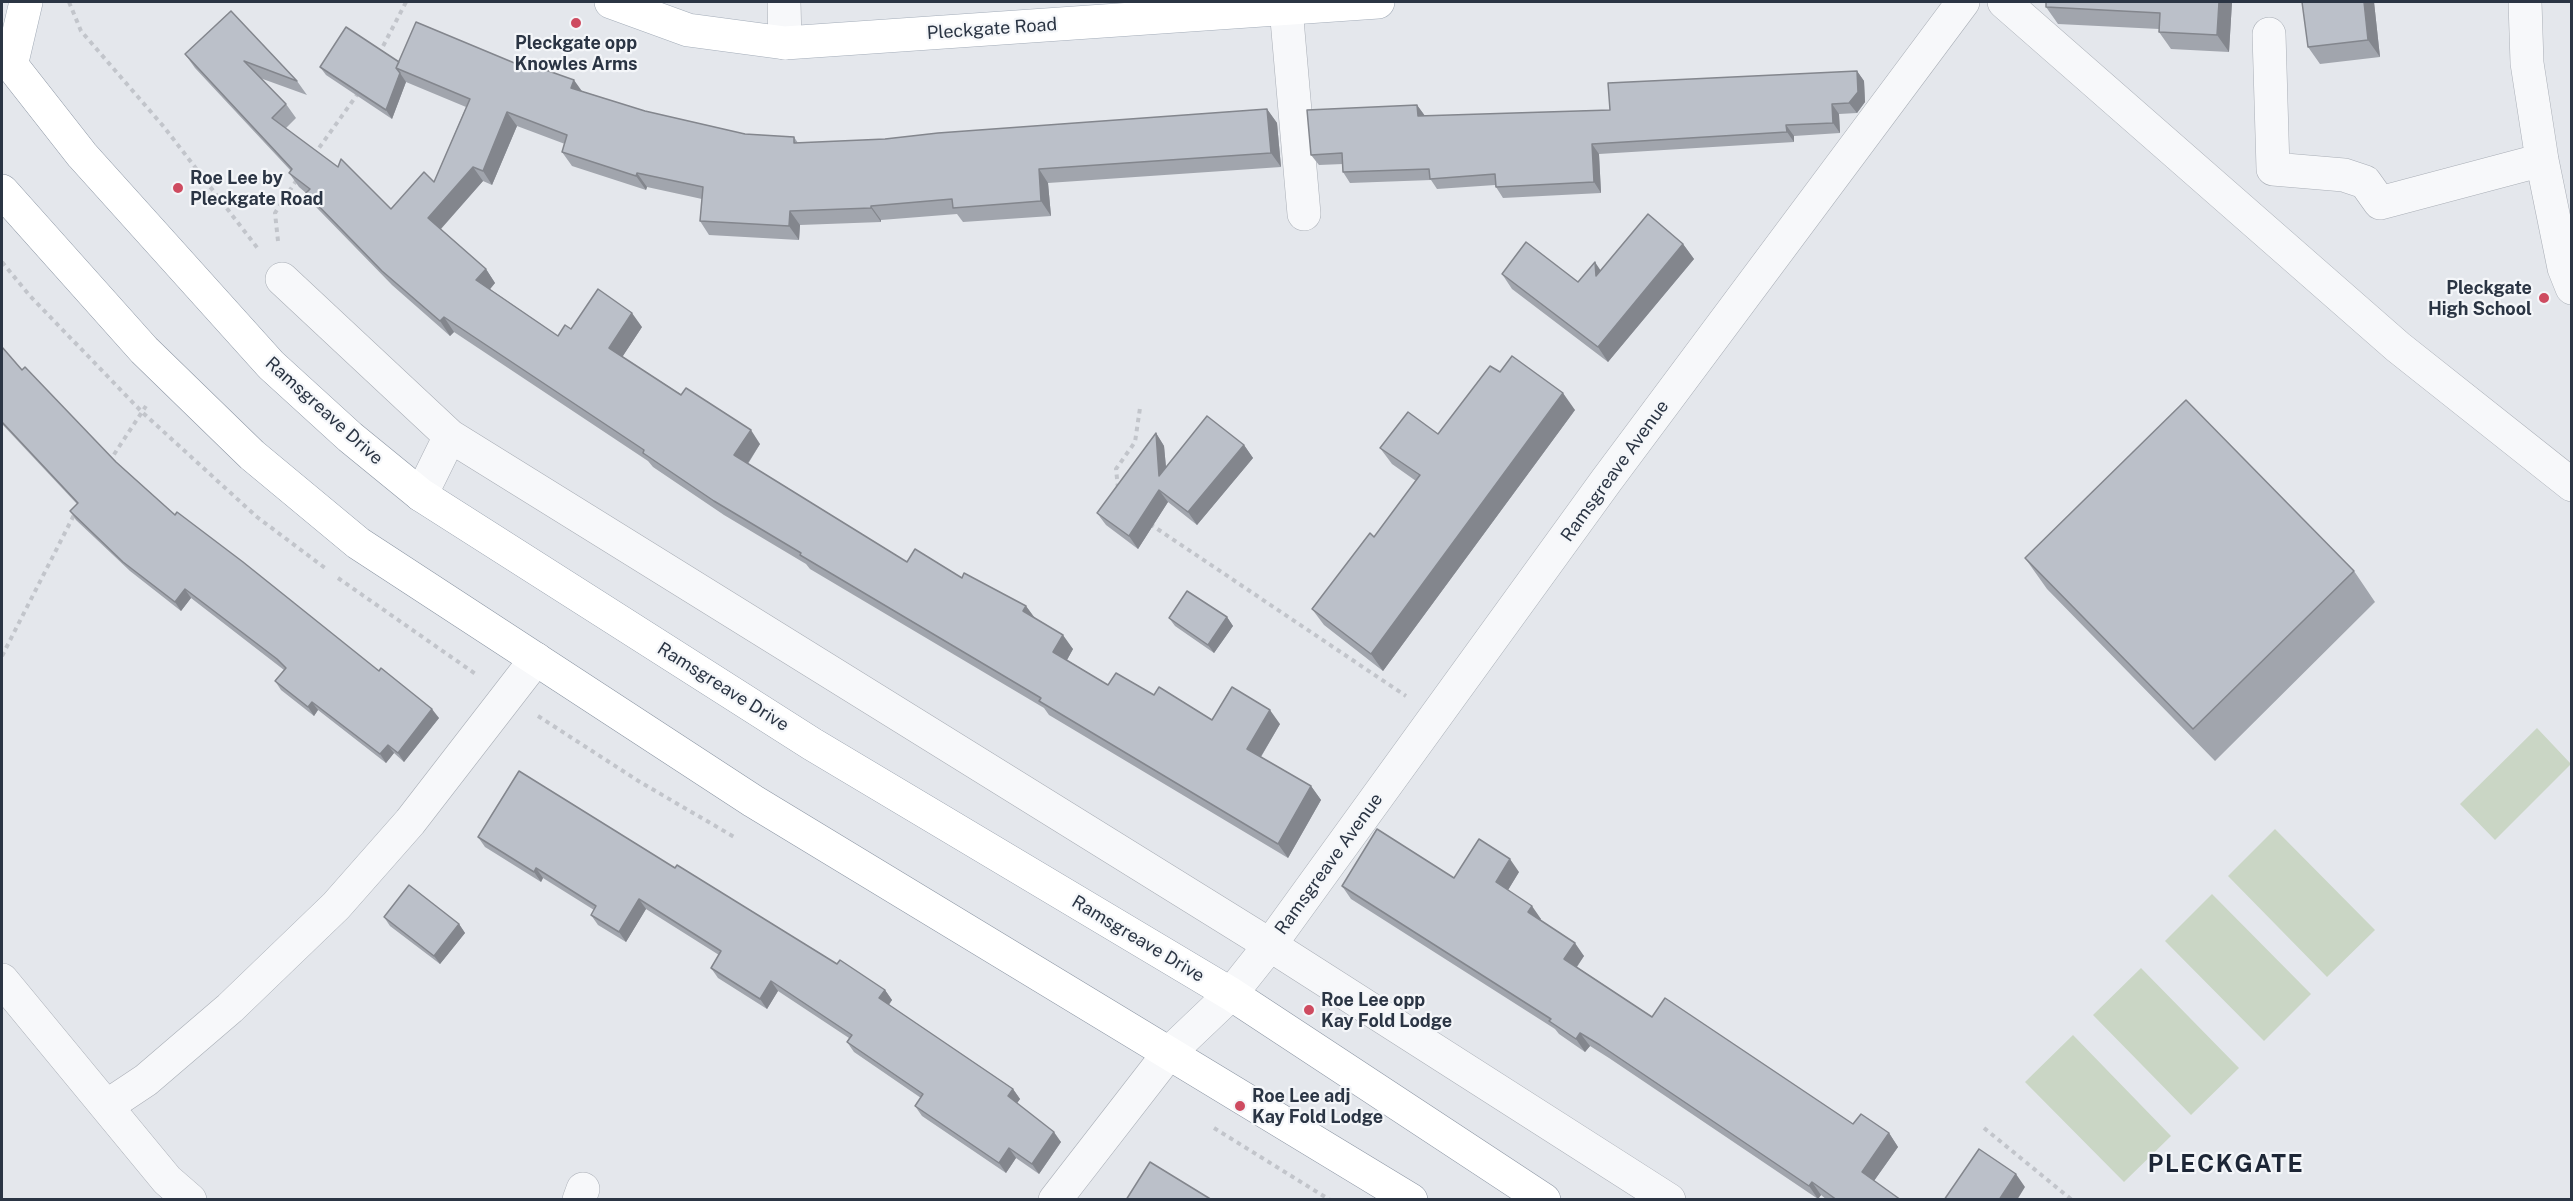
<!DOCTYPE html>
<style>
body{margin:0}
#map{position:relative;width:2573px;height:1201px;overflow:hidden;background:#e4e7ec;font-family:"Public Sans",sans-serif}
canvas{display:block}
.frame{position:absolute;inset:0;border:3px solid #2b3544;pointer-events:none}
</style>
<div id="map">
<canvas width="2573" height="1201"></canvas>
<div class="frame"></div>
</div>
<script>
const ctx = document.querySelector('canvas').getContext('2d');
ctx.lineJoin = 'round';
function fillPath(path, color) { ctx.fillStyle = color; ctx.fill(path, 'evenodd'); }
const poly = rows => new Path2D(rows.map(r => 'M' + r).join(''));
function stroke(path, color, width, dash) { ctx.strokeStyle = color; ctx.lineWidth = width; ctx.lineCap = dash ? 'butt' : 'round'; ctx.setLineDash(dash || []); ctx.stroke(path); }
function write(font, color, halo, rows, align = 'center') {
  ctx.font = font + ' "Public Sans",sans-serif'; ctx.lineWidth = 4.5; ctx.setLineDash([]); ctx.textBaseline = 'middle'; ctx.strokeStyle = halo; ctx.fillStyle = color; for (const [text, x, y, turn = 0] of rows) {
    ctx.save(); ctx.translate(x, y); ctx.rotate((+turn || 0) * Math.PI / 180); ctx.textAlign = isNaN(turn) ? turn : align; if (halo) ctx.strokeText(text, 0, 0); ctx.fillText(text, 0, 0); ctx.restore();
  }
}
fillPath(poly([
 [2537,728,2571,764,2495,840,2460,804],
 [2275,829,2375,930,2327,977,2228,876],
 [2212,894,2311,994,2264,1041,2165,941],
 [2141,968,2239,1068,2191,1115,2093,1015],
 [2073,1035,2171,1136,2124,1182,2025,1082]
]), '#cad6c5');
const minor = poly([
 [784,2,785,43],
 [2004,2,2398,347,2572,485],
 [2525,2,2527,63,2542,160,2564,268,2572,288],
 [1286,8,1304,214],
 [2269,34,2273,169,2344,175,2365,182,2380,203,2542,160],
 [282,279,450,436,1270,945,1669,1200],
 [421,495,450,436],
 [2,980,167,1180,190,1200],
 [107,1106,146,1080,230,1008,336,906,410,822,536,659],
 [579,1200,583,1189],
 [1055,1200,1169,1053,1231,994,1270,945,1606,481,1963,2]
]);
const major = poly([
 [611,2,688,30,785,43,1378,2],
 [11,66,26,2]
]);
const highway = poly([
 [2,53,82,155,271,365,350,437,421,495,812,744,1231,994,1544,1200],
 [2,191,144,350,252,455,358,543,753,801,1411,1200]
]);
stroke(minor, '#a9aeb6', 34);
stroke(major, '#a3acb8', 34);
stroke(highway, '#8b95a3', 34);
stroke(poly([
 [69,2,81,31,164,127,259,250],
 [379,54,406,2],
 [314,155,359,92],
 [278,241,275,213,298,178],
 [2,262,30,296,142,412,257,517,325,568],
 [109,462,146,406],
 [1118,488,1116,469,1135,442,1140,408],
 [1150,524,1406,696],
 [338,578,477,675],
 [2,656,75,513],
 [538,716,640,782,736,838],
 [1214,1128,1330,1200],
 [1984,1128,2072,1200]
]), '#c2c5cb', 4, [4.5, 4.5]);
stroke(minor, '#f7f8fa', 33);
stroke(major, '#fff', 33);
stroke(highway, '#fff', 33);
fillPath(poly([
 [2046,2,2232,2,2229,52,2171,49,2159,32,2159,29,2058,24,2046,7],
 [2374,2,2380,57,2320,64,2308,47],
 [231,11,297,81,307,95,260,78,286,104,296,118,286,128,391,209,434,182,466,107,406,82,392,119,326,75,320,67,399,62,581,91,645,111,745,134,794,137,798,143,885,139,1267,109,1277,123,1281,167,1048,183,1051,216,963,222,957,214,881,220,881,222,800,225,799,240,709,235,700,221,702,199,647,187,646,190,572,166,562,152,565,144,517,126,492,185,483,181,441,229,486,269,495,283,490,289,558,336,571,329,642,327,622,357,760,444,748,464,907,562,962,578,1026,606,1035,618,1073,649,1067,660,1108,685,1154,695,1212,720,1280,724,1261,757,1311,786,1321,800,1288,858,1049,715,1044,708,810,569,806,564,724,515,653,467,648,461,454,332,450,336,392,285,316,207,306,193,299,187,289,173,291,171,195,68,185,54],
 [1857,71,1864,81,1865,102,1857,113,1839,114,1840,133,1794,136,1794,142,1599,154,1601,193,1503,198,1496,187,1495,185,1437,189,1431,180,1350,183,1343,172,1343,164,1319,165,1311,155,1417,105,1425,116,1610,110],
 [1683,244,1694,259,1608,362,1512,289,1502,274,1578,282,1601,270],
 [2,347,22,370,116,462,175,515,439,718,404,762,394,753,386,763,318,710,314,716,281,690,275,681,284,670,191,598,181,611,130,571,76,520,70,511,77,504,2,424],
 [1500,372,1575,410,1383,671,1324,625,1312,609,1374,537,1416,481,1392,464,1380,448,1438,434],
 [1156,433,1164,446,1166,467,1244,445,1253,458,1197,525,1168,502,1138,549,1106,525,1097,513],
 [2025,558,2354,571,2375,602,2215,761,2047,589],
 [1227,617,1233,626,1214,653,1175,626,1169,618],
 [478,837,675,868,837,964,885,990,892,1000,889,1005,1013,1089,1020,1099,1017,1103,1061,1142,1039,1174,1016,1158,1006,1173,922,1116,915,1106,921,1098,854,1052,847,1042,849,1038,778,991,767,1009,718,978,711,968,719,955,646,909,626,942,598,925,591,915,594,910,543,878,541,882,485,847],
 [1519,872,1508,890,1541,919,1540,920,1584,956,1577,967,1652,1017,1853,1124,1889,1133,1898,1147,1874,1181,1901,1200,1827,1200,1821,1195,1818,1199,1609,1058,1590,1046,1585,1052,1559,1034,1555,1029,1351,899,1342,886],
 [384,917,459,924,465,933,440,964,390,926]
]), '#a1a5ad');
fillPath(poly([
 [2219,2,2232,2,2229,52,2217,35],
 [2364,2,2374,2,2380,57,2368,40],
 [1857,71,1864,81,1865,102,1857,113,1849,103],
 [400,73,406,82,392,119,386,110],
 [574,80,584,94,571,88],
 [1832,104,1839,114,1840,133,1833,123],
 [1417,105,1425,116,1425,127,1418,116],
 [1267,109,1277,123,1281,167,1271,153],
 [507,112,517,126,492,185,483,171],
 [1786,125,1794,136,1794,142,1787,132],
 [1592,144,1599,154,1601,193,1594,182],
 [473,167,483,181,438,232,428,218],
 [1039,169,1048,183,1051,216,1041,201],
 [637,173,647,187,646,190,636,176],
 [871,206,881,220,881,222,871,208],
 [790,211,800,225,799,240,789,226],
 [1683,244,1694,259,1608,362,1598,347],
 [1595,262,1605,277,1596,276],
 [486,269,495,283,486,294,476,280],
 [632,313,642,327,619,362,609,348],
 [444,317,454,332,450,336,440,321],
 [1563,393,1575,410,1383,671,1371,654],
 [751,430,760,444,744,469,734,455],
 [1156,433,1164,446,1168,489,1159,476],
 [1244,445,1253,458,1197,525,1188,512],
 [1159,490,1168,502,1138,549,1129,536],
 [185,589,191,598,181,611,175,602],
 [1026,606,1036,620,1023,611],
 [1227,617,1233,626,1214,653,1208,645],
 [1063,635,1073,649,1063,667,1053,652],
 [312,702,318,710,314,716,308,707],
 [432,709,439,718,404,762,398,753],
 [1270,710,1280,724,1257,763,1247,749],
 [388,745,394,753,386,763,380,754],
 [1311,786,1321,800,1288,858,1278,844],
 [1510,859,1519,872,1505,895,1496,882],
 [536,868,543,878,541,882,534,872],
 [639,899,646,909,626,942,619,932],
 [1532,906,1541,919,1537,925,1528,912],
 [459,924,465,933,440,964,434,956],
 [1575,943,1584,956,1573,972,1564,959],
 [771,981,778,991,767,1009,760,999],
 [885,990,892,1000,886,1008,879,998],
 [1580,1033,1590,1046,1585,1052,1576,1039],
 [1013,1089,1020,1099,1015,1106,1008,1096],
 [1054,1132,1061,1142,1039,1174,1032,1164],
 [1889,1133,1898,1147,1871,1185,1862,1172],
 [1009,1148,1016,1158,1006,1173,999,1163],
 [2016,1174,2025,1187,2017,1200,1999,1200],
 [1812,1182,1821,1195,1818,1199,1809,1186]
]), '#83868d');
const building = poly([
 [2046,2,2219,2,2217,35,2159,32,2160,13,2046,7,2046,2],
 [2302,2,2364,2,2368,40,2308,47,2302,2],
 [231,11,297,81,244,61,286,104,272,118,338,167,341,159,391,209,424,172,434,182,470,99,396,68,416,22,524,67,526,63,574,80,571,88,645,111,745,134,794,137,794,143,885,139,938,133,1267,109,1271,153,1039,169,1041,201,953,208,952,199,871,206,871,208,790,211,789,226,700,221,703,187,637,173,636,176,562,152,567,135,507,112,483,171,473,167,428,218,486,269,476,280,558,336,565,325,571,329,598,289,632,313,609,348,681,395,686,388,751,430,734,455,907,562,915,549,962,578,964,573,1026,606,1023,611,1063,635,1053,652,1108,685,1116,673,1154,695,1159,687,1212,720,1232,687,1270,710,1247,749,1311,786,1278,844,1039,701,1041,698,800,555,801,553,714,501,643,453,644,450,444,317,440,321,382,271,306,193,310,189,289,173,292,169,185,54,231,11],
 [346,27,399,62,396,68,400,73,386,110,320,67,346,27],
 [1857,71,1858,92,1849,103,1832,104,1833,123,1786,125,1787,132,1592,144,1594,182,1496,187,1495,174,1430,179,1429,169,1343,172,1342,153,1311,155,1307,110,1417,105,1418,116,1610,110,1608,83,1857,71],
 [1648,214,1683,244,1598,347,1502,274,1526,242,1578,282,1595,262,1596,276,1648,214],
 [2,347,22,370,25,367,116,462,175,515,177,512,243,562,379,671,381,668,432,709,398,753,388,745,380,754,312,702,308,707,275,681,286,668,277,659,185,589,175,602,123,562,70,511,78,503,2,422,2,347],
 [1512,356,1563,393,1371,654,1312,609,1370,533,1374,537,1420,475,1380,448,1408,412,1438,434,1490,366,1500,372,1512,356],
 [2186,400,2354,571,2193,729,2025,558,2186,400],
 [1207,416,1244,445,1188,512,1159,490,1129,536,1097,513,1156,433,1159,476,1207,416],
 [1187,591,1227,617,1208,645,1169,618,1187,591],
 [519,771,675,868,677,865,837,964,840,960,885,990,879,998,1013,1089,1008,1096,1054,1132,1032,1164,1009,1148,999,1163,915,1106,923,1094,847,1042,852,1035,771,981,760,999,711,968,721,951,639,899,619,932,591,915,596,906,536,868,534,872,478,837,519,771],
 [1377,829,1454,878,1479,839,1510,859,1496,882,1532,906,1528,912,1575,943,1564,959,1652,1017,1665,998,1853,1124,1861,1114,1889,1133,1862,1172,1901,1200,1837,1200,1812,1182,1809,1186,1600,1045,1580,1033,1576,1039,1549,1021,1551,1019,1342,886,1377,829],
 [409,885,459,924,434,956,384,917,409,885],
 [1979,1149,2016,1174,1999,1200,1944,1200,1979,1149],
 [1150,1162,1212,1200,1126,1200,1150,1162]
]);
fillPath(building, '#bbc0c9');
stroke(building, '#83868d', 1.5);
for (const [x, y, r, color] of [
 [576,23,6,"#ce4b60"],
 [178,188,6,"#ce4b60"],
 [2544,298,6,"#ce4b60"],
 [1309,1010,6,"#ce4b60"],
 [1240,1106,6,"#ce4b60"]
]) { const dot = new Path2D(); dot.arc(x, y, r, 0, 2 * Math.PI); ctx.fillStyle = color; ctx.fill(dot); stroke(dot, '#f4f6f9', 2); }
write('18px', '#2b3544', '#f4f6f9', [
 ["Pleckgate Road",992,29,-4],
 ["Ramsgreave Drive",324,411,42],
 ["Ramsgreave Avenue",1615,471,-54],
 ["Ramsgreave Drive",723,687,32],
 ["Ramsgreave Avenue",1329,864,-54],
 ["Ramsgreave Drive",1138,939,31]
]);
write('bold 18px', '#2b3544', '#f4f6f9', [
 ["Pleckgate opp",576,43,"center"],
 ["Knowles Arms",576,64,"center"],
 ["Roe Lee by",190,178],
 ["Pleckgate Road",190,199],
 ["Pleckgate",2532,288,"right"],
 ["High School",2532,309,"right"],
 ["Roe Lee opp",1321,1000],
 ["Kay Fold Lodge",1321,1021],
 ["Roe Lee adj",1252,1096],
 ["Kay Fold Lodge",1252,1117]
], 'left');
ctx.letterSpacing = '1.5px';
write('bold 24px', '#1d2636', '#f4f6f9', [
 ["PLECKGATE",2226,1165]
]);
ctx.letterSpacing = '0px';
</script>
